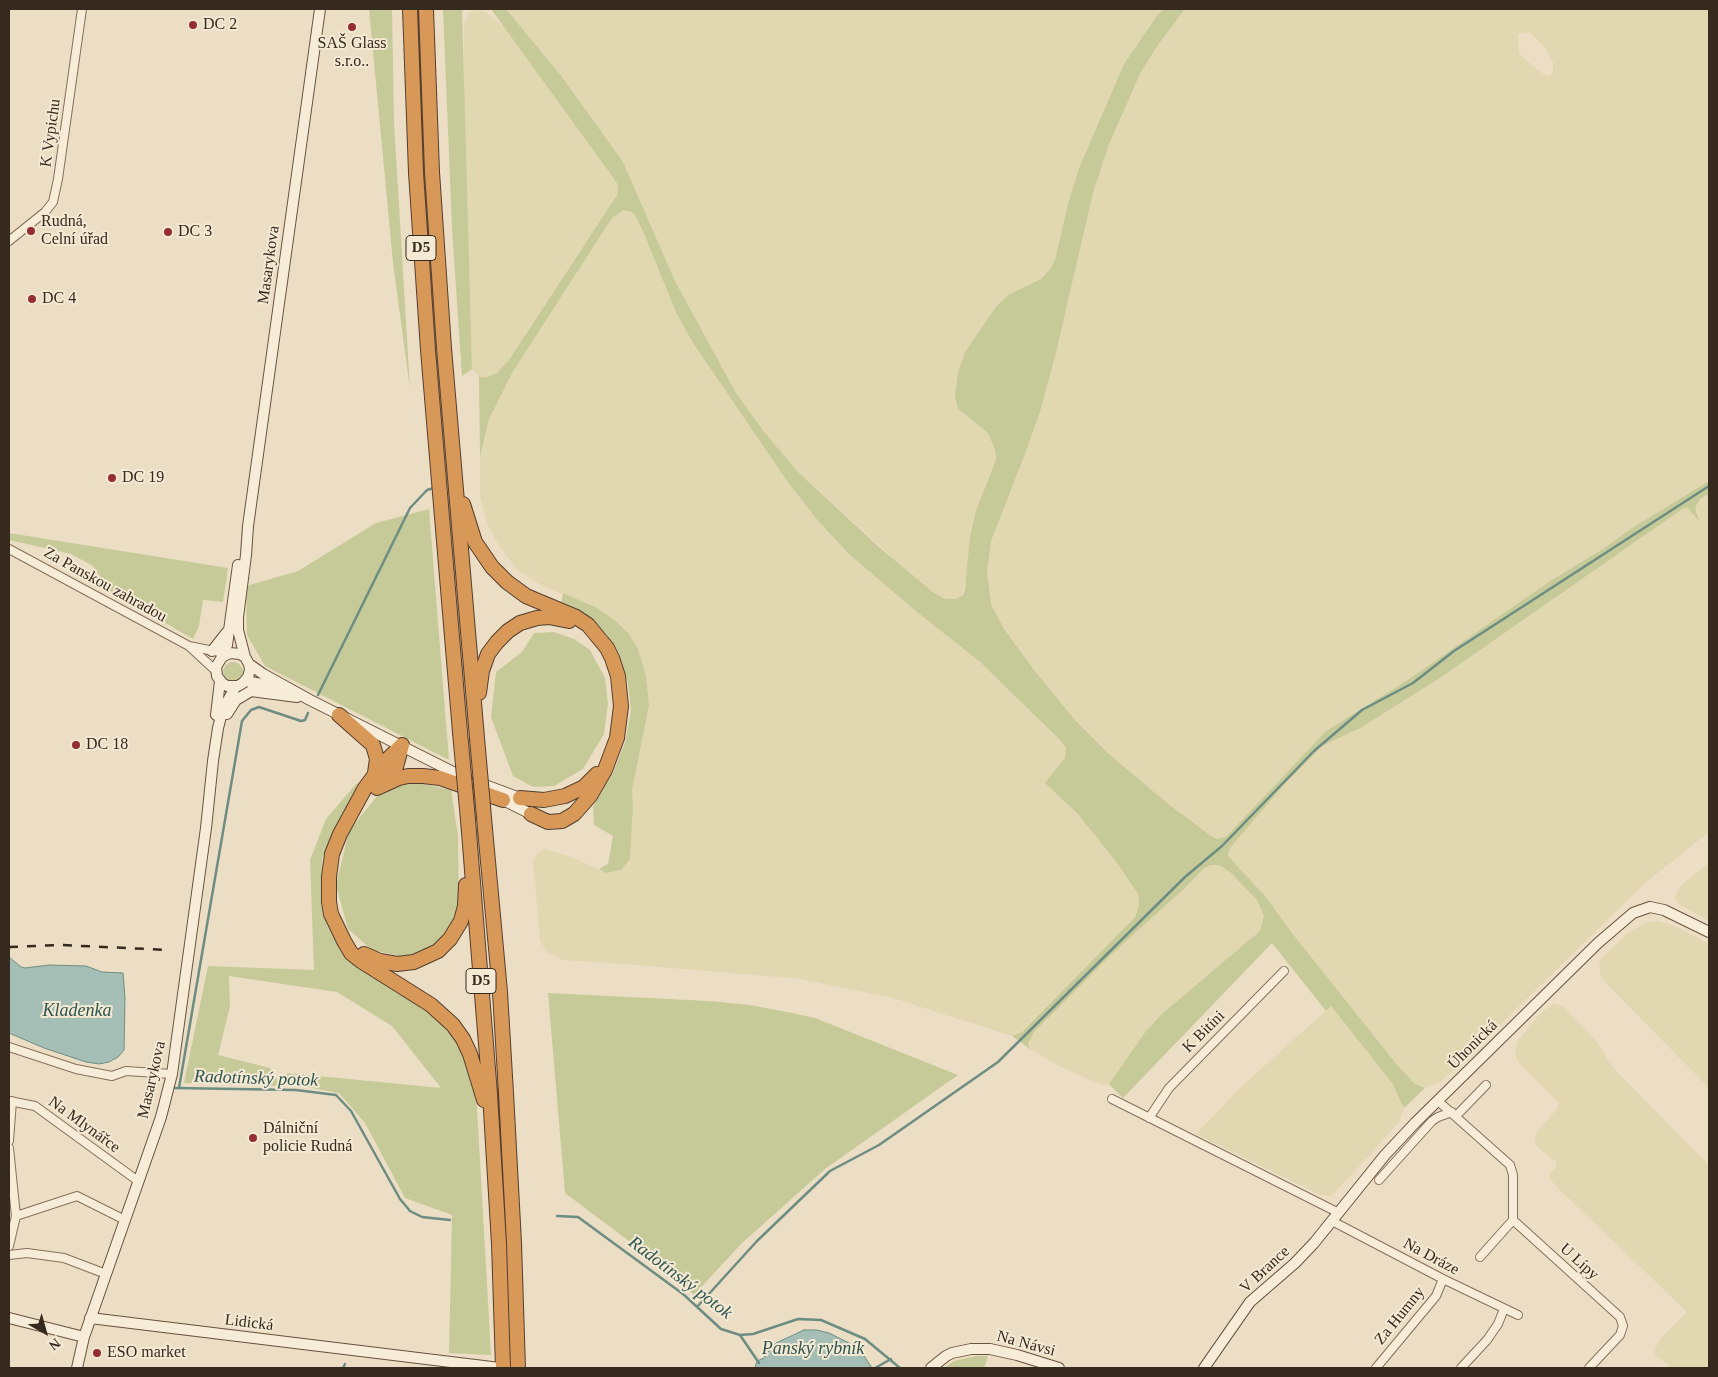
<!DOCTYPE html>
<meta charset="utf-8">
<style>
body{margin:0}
#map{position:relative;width:1718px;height:1377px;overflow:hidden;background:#ecdec4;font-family:"Times New Roman",serif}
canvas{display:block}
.frame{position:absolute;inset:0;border:10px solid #36291e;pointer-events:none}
.north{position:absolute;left:20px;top:1307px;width:50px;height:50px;-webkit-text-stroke:4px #f4e9d3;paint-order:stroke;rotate:142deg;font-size:14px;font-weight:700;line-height:20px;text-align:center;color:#36291e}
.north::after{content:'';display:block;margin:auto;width:18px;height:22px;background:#36291e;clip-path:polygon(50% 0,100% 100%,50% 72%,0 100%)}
</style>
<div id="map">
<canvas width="1718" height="1377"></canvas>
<div class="frame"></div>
<div class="north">N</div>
</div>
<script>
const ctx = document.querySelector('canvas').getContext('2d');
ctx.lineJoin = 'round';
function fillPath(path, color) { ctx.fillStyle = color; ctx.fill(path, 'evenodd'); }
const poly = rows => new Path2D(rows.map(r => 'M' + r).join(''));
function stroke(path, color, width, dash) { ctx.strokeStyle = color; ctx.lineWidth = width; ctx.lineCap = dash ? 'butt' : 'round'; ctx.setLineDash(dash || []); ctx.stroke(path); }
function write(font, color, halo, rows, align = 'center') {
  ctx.font = font + ' "Times New Roman",serif'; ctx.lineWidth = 4; ctx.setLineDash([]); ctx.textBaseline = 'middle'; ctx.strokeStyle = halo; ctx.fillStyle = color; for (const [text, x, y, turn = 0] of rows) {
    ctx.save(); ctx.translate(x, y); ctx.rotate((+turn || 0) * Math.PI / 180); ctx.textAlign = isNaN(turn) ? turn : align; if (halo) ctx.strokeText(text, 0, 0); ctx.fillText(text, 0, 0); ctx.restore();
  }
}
fillPath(poly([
 [506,9,1163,9,1156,17,1124,64,1079,168,1068,204,1055,260,1050,269,1041,279,1008,295,995,308,965,352,958,372,955,396,958,409,988,433,995,450,996,459,985,486,962,596,956,599,945,599,934,593,906,570,798,472,765,433,736,393,675,281,623,162],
 [1185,9,1709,9,1709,481,1632,528,1603,549,1550,581,1406,681,1326,731,1226,838,1217,839,1211,836,1167,803,1109,754,1074,719,1035,671,1004,629,991,604,987,571,990,541,1025,454,1040,412,1056,353,1093,193,1109,144,1141,72,1158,45],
 [1530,32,1545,48,1553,62,1553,72,1549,76,1543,74,1527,61,1519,53,1518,34],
 [477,10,486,12,506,29,617,183,618,189,617,195,509,360,497,373,487,377,479,377,472,369,464,103,464,26,469,13],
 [624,210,634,213,693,343,787,481,819,522,850,555,917,612,979,661,1060,740,1066,748,1065,758,1046,783,1077,813,1118,864,1138,894,1139,905,1135,917,1021,1032,1012,1036,893,998,801,979,624,964,562,960,546,951,540,940,533,861,537,854,544,849,572,857,606,873,621,870,630,859,633,806,632,790,649,705,646,676,638,649,572,597,544,587,517,570,498,544,487,524,480,496,480,457,489,419,512,373,612,218],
 [1709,494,1709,832,1644,884,1458,1066,1440,1082,1425,1088,1420,1087,1415,1084,1398,1066,1292,933,1265,896,1229,857,1228,854,1230,848,1284,785,1322,746,1388,711,1440,678,1681,510,1687,506,1698,519,1695,508,1700,499],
 [1709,863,1709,921,1680,905,1675,899,1679,887],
 [1211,865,1219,865,1231,873,1257,900,1264,916,1260,931,1164,1012,1146,1031,1109,1084,1104,1085,1083,1077,1055,1064,1030,1049,1028,1044,1034,1032,1113,953,1185,888,1203,869],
 [1659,921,1679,928,1709,944,1709,1088,1602,979,1599,968,1600,960,1628,933,1646,922],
 [1554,1003,1565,1008,1596,1041,1604,1052,1608,1061,1615,1070,1709,1165,1709,1368,1672,1368,1655,1355,1655,1349,1660,1339,1687,1312,1558,1188,1551,1180,1549,1175,1556,1167,1556,1162,1535,1145,1535,1138,1537,1132,1558,1108,1558,1102,1520,1064,1516,1058,1515,1050,1518,1041,1539,1015],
 [1331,1006,1392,1083,1404,1108,1399,1122,1367,1158,1331,1196,1321,1195,1196,1134,1241,1087]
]), '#e1d7b1');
fillPath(poly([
 [369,9,392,9,394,122,410,389,393,263],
 [443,9,462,9,472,369,462,376,452,228],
 [491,9,506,9,562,77,623,162,675,281,736,393,765,433,798,472,879,547,934,593,945,599,956,599,963,595,965,589,970,537,976,511,996,459,995,450,988,433,958,409,955,396,958,372,965,352,995,308,1008,295,1041,279,1050,269,1055,260,1068,204,1079,168,1124,64,1156,17,1163,9,1185,9,1158,45,1141,72,1109,144,1093,193,1056,353,1040,412,1025,454,991,541,987,571,991,604,1004,629,1035,671,1074,719,1109,754,1167,803,1211,836,1217,839,1226,837,1326,731,1406,681,1550,581,1603,549,1632,528,1709,481,1709,494,1700,499,1695,508,1699,521,1687,507,1681,510,1440,678,1362,727,1322,746,1284,785,1230,848,1228,854,1229,857,1265,896,1292,933,1398,1066,1415,1084,1425,1088,1404,1108,1392,1083,1331,1006,1326,1011,1272,943,1123,1098,1109,1084,1146,1031,1164,1012,1260,931,1264,916,1257,900,1231,873,1219,865,1211,865,1203,869,1185,888,1113,953,1034,1032,1028,1044,1030,1049,1012,1036,1022,1032,1135,917,1139,905,1138,894,1118,864,1077,813,1045,783,1065,758,1066,748,1060,740,979,661,917,612,850,555,819,522,787,481,693,343,676,312,645,236,634,213,624,210,612,218,512,373,489,419,480,457,479,377,487,377,497,373,509,360,617,195,618,189,617,183],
 [429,509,449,760,265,666,247,635,246,586,298,571,376,523],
 [9,533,228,568,223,602,203,600,199,626,193,639,108,590,93,566,71,554,9,540],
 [563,593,595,607,616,621,628,633,638,649,646,676,649,705,632,790,633,806,630,859,621,870,606,873,599,869,608,864,613,836,594,825,593,807,613,773,625,743,631,711,628,683,619,653,606,634,586,617,561,606],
 [554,632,574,639,590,650,605,678,608,703,604,734,583,769,554,786,533,787,513,776,491,717,496,672,522,652,534,633],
 '223 672a10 10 0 1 1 20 0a10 10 0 1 1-20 0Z',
 [409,781,451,790,458,835,459,914,437,946,404,957,372,950,348,929,336,885,349,831,377,796],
 [363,782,322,858,321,905,328,927,339,945,437,1015,459,1042,476,1090,491,1355,449,1353,452,1215,405,1198,365,1123,339,1093,285,1083,287,1073,441,1088,392,1026,337,992,229,976,230,1006,218,1055,270,1068,281,1086,184,1083,208,966,314,970,310,860,326,819,356,784],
 [548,993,709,1001,750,1005,792,1013,815,1018,958,1075,825,1169,741,1244,694,1295,661,1265,565,1193],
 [976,1356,988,1356,984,1368,944,1368,954,1361]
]), '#c6ca98');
const water = poly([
 [9,957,21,967,25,968,49,965,86,966,102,972,123,973,125,998,124,1050,118,1057,109,1062,99,1064,86,1062,44,1048,9,1033,9,957],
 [804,1330,817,1330,829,1333,859,1348,872,1368,755,1368,757,1361,764,1358,770,1349,776,1343,804,1330]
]);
fillPath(water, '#a5bfb6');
stroke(water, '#6d8d83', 1);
stroke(poly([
 [318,695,410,508,427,490,434,488],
 [175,1088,296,1090,336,1095,351,1111,400,1199,410,1211,422,1217,450,1220],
 [179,1088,242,721,251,710,259,707,301,721,305,720,308,713],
 [557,1216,578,1217,683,1294,721,1329,740,1335,753,1334,798,1319,821,1320,865,1339,900,1368],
 [697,1307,757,1241,830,1171,879,1145,998,1062,1185,877,1222,846,1314,751,1362,710,1413,683,1454,651,1709,486],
 [740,1335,759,1363],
 [343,1368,345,1364],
 [875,1368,891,1359]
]), '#6d8d83', 2.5);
const street = poly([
 [9,241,45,212,53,202,58,179,82,9],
 [9,549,189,646,216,671],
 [189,646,224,653,225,655],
 [9,1047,76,1069,112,1076,126,1071,172,1074],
 [1112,1099,1339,1213],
 [9,1101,35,1106,138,1181],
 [1438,1101,1510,1165,1513,1175,1513,1220,1620,1317,1623,1326,1620,1335,1589,1368],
 [1456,1116,1486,1085],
 [1149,1118,1169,1088,1284,971],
 [9,1141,12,1101],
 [9,1148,16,1216,9,1246],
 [1379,1180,1432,1121,1438,1117,1452,1112],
 [16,1216,77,1196,125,1220],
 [1332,1221,1443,1279,1518,1315],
 [9,1255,27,1253,64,1258,106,1274],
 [1480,1257,1513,1220],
 [1376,1368,1436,1296,1443,1279],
 [1461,1368,1487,1340,1498,1324,1504,1309]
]);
const secondary = poly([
 [212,651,227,632],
 [224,653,227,645,238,565],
 [245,657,238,630,238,617,246,555,248,526,320,9],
 [249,664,250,670,248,677,243,683,238,686,227,686,222,683,217,676,216,667,222,657,230,653,240,654,245,657,249,664,263,674,310,700,467,779],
 [246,681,261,684,276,690],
 [227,714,236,700,251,691,297,697],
 [216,715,220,681],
 [477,782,520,798],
 [497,797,531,814],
 [9,1318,84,1337],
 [90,1318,500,1368],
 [77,1368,84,1337,161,1117,172,1074,206,828,213,761,218,728,223,709,236,686],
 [931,1368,946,1356,952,1353,971,1349,990,1349,1017,1355,1059,1368],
 [1204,1368,1250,1302,1295,1263,1314,1243,1385,1155,1415,1123,1598,943,1633,913,1650,907,1664,910,1709,932]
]);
const highway = poly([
 [410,9,416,173,428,350,460,732],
 [426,9,432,172,444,348,477,738],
 [463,504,475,542,492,567,507,582,526,596,576,617,588,625,607,648,612,658,618,676,621,706,617,738,605,770,590,796,574,814,562,821,548,822,531,814],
 [479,693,482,671,488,654,497,642,508,631,520,623,537,618,549,617,569,621],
 [339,715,373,745,377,759,375,773],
 [402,745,382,765,365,788,340,834,332,854,329,877,329,902,331,914,344,941,351,953,361,961,431,1005,453,1025,463,1039,470,1054,484,1100],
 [382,783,396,767,402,745],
 [377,788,399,778,408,776,423,776,440,778,503,800],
 [520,798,544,800,565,796,584,787,597,774],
 [468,820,490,1094,499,1244,503,1368],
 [485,829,500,992,506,1093,514,1243,518,1368],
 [364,954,380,961,397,964,414,962,438,951,450,939,461,921,465,906,466,885]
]);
stroke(street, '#86705b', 10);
stroke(secondary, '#68513e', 12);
stroke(highway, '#543e2f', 16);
stroke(street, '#f7ecd7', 8);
stroke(secondary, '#f7ecd7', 10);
stroke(highway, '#d89958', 14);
stroke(poly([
 [9,947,61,945,168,950]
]), '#36291e', 2.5, [9, 9]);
const highwayBridge = poly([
 [460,732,468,820],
 [477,738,485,829]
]);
stroke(highwayBridge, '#543e2f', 16, []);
stroke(highwayBridge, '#d89958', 14);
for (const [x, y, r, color] of [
 [193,25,5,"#922e34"],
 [352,27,5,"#922e34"],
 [31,231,5,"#922e34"],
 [168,232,5,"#922e34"],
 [32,299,5,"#922e34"],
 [112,478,5,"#922e34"],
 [76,745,5,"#922e34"],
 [253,1138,5,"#922e34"],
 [97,1353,5,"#922e34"]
]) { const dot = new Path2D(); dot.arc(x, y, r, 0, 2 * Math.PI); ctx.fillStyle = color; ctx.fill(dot); stroke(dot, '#f4e9d3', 2); }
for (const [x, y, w] of [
 [421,248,30],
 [481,981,30]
]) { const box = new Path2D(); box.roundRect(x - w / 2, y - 12.5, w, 25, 4); ctx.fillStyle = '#f4e9d3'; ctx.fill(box); stroke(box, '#36291e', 1); }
write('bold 15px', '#36291e', null, [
 ["D5",421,248],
 ["D5",481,981]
]);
write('16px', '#36291e', '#f4e9d3', [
 ["DC 2",203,25],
 ["SAŠ Glass",352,44,"center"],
 ["s.r.o..",352,62,"center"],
 ["Rudná,",41,222],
 ["Celní úřad",41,240],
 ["DC 3",178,232],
 ["DC 4",42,299],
 ["DC 19",122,478],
 ["DC 18",86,745],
 ["Dálniční",263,1129],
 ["policie Rudná",263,1147],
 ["ESO market",107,1353]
], 'left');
write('16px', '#36291e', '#f4e9d3', [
 ["K Vypichu",51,133,-82],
 ["Masarykova",269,265,-82],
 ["Za Panskou zahradou",105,585,29],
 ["K Bitíni",1204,1032,-45],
 ["Úhonická",1473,1045,-45],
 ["Masarykova",152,1080,-77],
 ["Na Mlynářce",84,1125,36],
 ["Na Dráze",1431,1257,28],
 ["U Lípy",1579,1262,42],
 ["V Brance",1265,1270,-43],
 ["Za Humny",1400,1316,-51],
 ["Lidická",249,1323,7],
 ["Na Návsi",1026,1344,15]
]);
write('italic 18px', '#2e5551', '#f4e9d3', [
 ["Kladenka",77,1011],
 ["Radotínský potok",256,1079,2],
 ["Radotínský potok",680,1278,37],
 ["Panský rybník",813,1349]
]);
</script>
